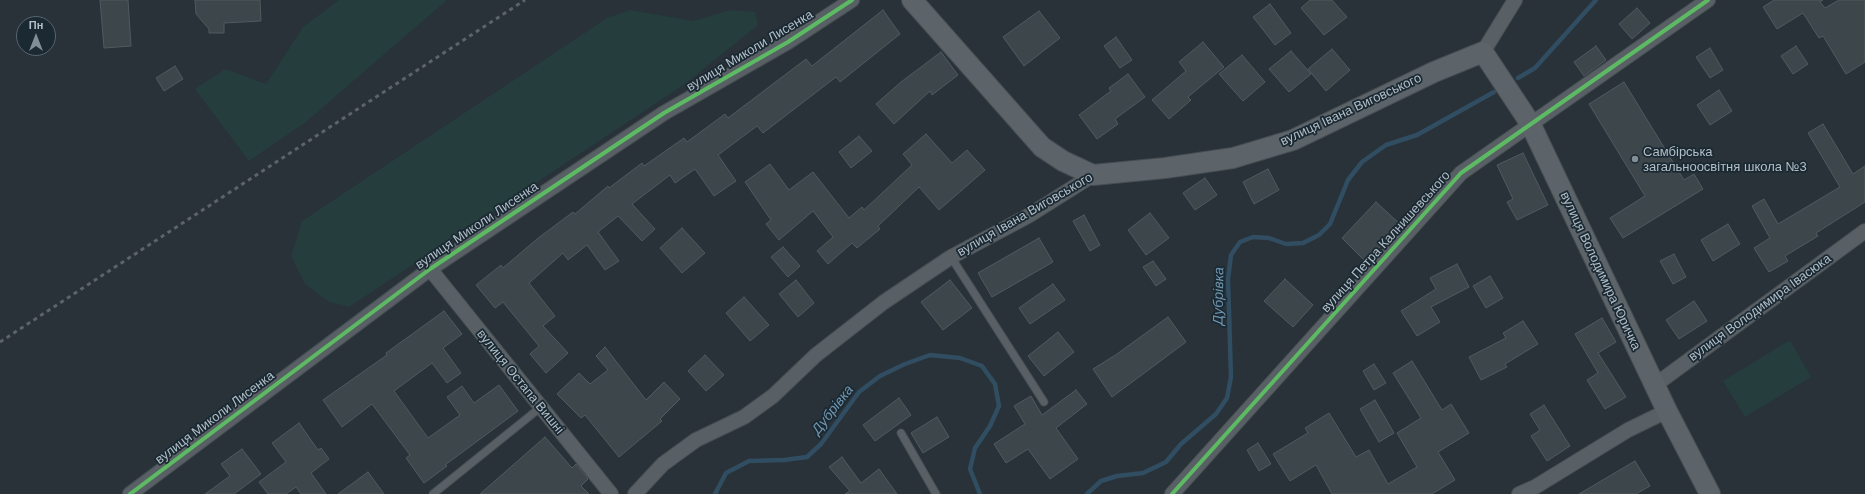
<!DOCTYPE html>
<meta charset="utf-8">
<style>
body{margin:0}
#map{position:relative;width:1865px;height:494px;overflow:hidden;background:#283238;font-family:Arial,sans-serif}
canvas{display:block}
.north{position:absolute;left:16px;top:16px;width:40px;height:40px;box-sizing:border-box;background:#1b2933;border:1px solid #57656f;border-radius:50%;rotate:0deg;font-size:11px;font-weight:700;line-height:16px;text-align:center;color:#b2bfc9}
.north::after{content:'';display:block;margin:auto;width:14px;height:18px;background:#828e96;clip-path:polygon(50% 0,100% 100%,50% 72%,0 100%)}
</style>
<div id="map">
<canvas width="1865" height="494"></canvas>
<div class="north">Пн</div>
</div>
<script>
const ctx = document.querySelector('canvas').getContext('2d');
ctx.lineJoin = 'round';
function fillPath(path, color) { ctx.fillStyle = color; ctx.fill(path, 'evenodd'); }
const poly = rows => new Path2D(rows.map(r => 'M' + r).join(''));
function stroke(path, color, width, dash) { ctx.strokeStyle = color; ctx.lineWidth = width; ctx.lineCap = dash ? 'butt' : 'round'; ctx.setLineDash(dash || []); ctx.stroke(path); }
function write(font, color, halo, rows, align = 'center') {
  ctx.font = font + ' Arial,sans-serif'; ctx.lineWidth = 3.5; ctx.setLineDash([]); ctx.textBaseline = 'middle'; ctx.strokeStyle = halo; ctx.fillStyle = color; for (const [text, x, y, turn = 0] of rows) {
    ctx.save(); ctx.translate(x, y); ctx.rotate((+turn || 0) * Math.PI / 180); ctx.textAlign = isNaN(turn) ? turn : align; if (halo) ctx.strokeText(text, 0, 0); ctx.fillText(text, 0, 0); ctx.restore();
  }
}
fillPath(poly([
 [339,0,447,0,306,122,249,161,195,89,225,69,266,84,303,27],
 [630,10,693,21,730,10,755,12,758,25,685,84,349,307,329,302,305,284,291,256,302,221,607,18],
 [1790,340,1811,377,1745,417,1723,381]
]), '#253d3c');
stroke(poly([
 [1518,78,1535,68,1596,0],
 [715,494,726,473,749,461,784,460,807,457,821,444,859,392,880,376,905,364,930,355,960,358,982,366,995,384,999,406,990,426,975,448,970,469,980,494],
 [1087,494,1101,481,1117,476,1143,473,1166,462,1181,444,1216,414,1227,398,1231,377,1228,279,1231,255,1240,242,1253,237,1269,238,1286,244,1303,243,1319,235,1330,224,1348,180,1362,162,1386,145,1417,135,1494,92]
]), '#314d61', 4.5);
const building = poly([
 [100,0,128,0,131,46,104,48,100,0],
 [195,0,260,0,261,21,224,23,224,33,209,33,209,29,196,14,195,0],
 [1310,0,1332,0,1347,17,1324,35,1301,8,1310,0],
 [1774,0,1823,0,1820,2,1825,8,1839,0,1865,0,1865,62,1846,74,1823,36,1819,38,1803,13,1777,29,1763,7,1774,0],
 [1270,4,1291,33,1275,45,1253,17,1270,4],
 [1637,8,1650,23,1632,39,1619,24,1637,8],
 [883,10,900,34,840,82,836,77,763,133,757,126,718,155,736,181,714,196,695,169,675,183,670,175,632,204,655,229,642,241,618,216,598,232,619,261,605,270,587,245,568,260,563,253,529,283,555,316,543,326,568,353,546,373,530,354,539,346,503,302,495,308,476,285,501,265,503,268,537,239,573,212,575,214,608,186,609,188,642,163,644,166,684,138,687,142,725,114,728,118,806,59,812,66,883,10],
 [1039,11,1060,38,1024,66,1003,37,1039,11],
 [1116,37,1132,60,1120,68,1104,46,1116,37],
 [1203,42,1224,67,1188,97,1191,100,1169,119,1152,100,1186,71,1179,62,1203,42],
 [1596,46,1606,60,1584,76,1574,62,1596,46],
 [1796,46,1808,64,1793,74,1781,56,1796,46],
 [1710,48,1723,70,1710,78,1696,57,1710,48],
 [1332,49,1350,70,1326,91,1308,69,1332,49],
 [1291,51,1311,74,1289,92,1269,69,1291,51],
 [941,52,958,75,932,95,930,91,894,124,876,104,901,82,941,52],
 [1242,55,1265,82,1243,101,1219,74,1242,55],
 [175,66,183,79,164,91,156,78,175,66],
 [1128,74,1145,97,1115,119,1118,124,1097,139,1079,115,1111,91,1109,88,1128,74],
 [1624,82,1684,180,1694,174,1703,189,1623,238,1610,218,1645,196,1589,104,1624,82],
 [1719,90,1732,111,1710,125,1697,105,1719,90],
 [1823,124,1853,174,1865,166,1865,202,1816,233,1818,236,1785,256,1788,261,1769,272,1754,248,1770,238,1752,206,1764,199,1778,224,1840,187,1808,133,1823,124],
 [926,134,952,163,967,150,985,170,939,210,919,187,878,226,880,229,857,248,852,243,828,264,817,251,833,237,813,211,779,240,766,224,771,220,745,182,770,164,789,190,813,172,849,218,862,207,864,210,912,165,903,154,926,134],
 [859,136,872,151,851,168,839,152,859,136],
 [1523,153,1548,205,1517,220,1507,202,1513,199,1497,165,1523,153],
 [1268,169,1279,190,1254,204,1243,182,1268,169],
 [1205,178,1217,195,1195,210,1183,193,1205,178],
 [1376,202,1401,225,1366,262,1342,238,1376,202],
 [1150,213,1169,238,1146,255,1128,230,1150,213],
 [1084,215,1100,245,1090,251,1073,221,1084,215],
 [1728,224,1740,244,1713,261,1701,240,1728,224],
 [682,228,705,253,682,273,660,248,682,228],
 [1039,238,1053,262,992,297,978,273,1039,238],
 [783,247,800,266,788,277,771,257,783,247],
 [1674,254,1686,277,1673,284,1660,261,1674,254],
 [1153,261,1166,279,1156,286,1143,267,1153,261],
 [1457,264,1469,287,1431,307,1440,322,1417,336,1401,311,1436,289,1430,278,1457,264],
 [1490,276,1503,298,1486,308,1473,286,1490,276],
 [1285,279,1313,305,1293,327,1264,301,1285,279],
 [796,280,814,303,798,317,779,294,796,280],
 [950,280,972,308,943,330,921,302,950,280],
 [1053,284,1065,300,1030,324,1019,308,1053,284],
 [744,297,769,325,750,341,726,313,744,297],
 [1694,301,1707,321,1679,339,1666,320,1694,301],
 [444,311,462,334,443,348,461,373,447,383,432,363,394,391,428,438,460,415,447,397,462,386,474,403,499,385,518,411,445,465,447,466,424,483,406,458,410,455,372,404,342,427,323,400,387,355,386,353,444,311],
 [1168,317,1186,342,1112,397,1093,369,1117,354,1168,317],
 [1602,318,1616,342,1598,353,1626,397,1605,409,1587,380,1598,373,1575,334,1602,318],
 [1523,321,1538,344,1505,364,1507,367,1481,380,1469,357,1506,338,1503,333,1523,321],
 [1058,332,1074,352,1044,376,1028,356,1058,332],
 [605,347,646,400,664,382,680,399,660,419,662,421,619,457,585,415,581,418,557,394,579,373,590,384,608,370,596,356,605,347],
 [705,355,724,375,706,391,688,371,705,355],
 [1412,361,1442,410,1451,404,1469,433,1438,452,1455,480,1432,494,1332,494,1316,465,1290,481,1273,454,1308,433,1305,428,1329,413,1356,457,1369,450,1388,484,1417,467,1397,433,1421,418,1393,373,1412,361],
 [1374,364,1386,383,1374,390,1363,371,1374,364],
 [1076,390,1087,404,1056,428,1078,459,1050,479,1028,449,1006,463,994,444,1025,424,1014,406,1031,396,1042,415,1076,390],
 [899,398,911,415,875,441,863,425,899,398],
 [1375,400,1394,433,1379,442,1360,409,1375,400],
 [1544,405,1570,446,1547,461,1531,436,1540,430,1530,414,1544,405],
 [937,417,949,437,923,453,911,433,937,417],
 [299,423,318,450,321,448,329,459,311,473,326,494,301,494,296,487,286,494,268,494,259,482,286,462,272,443,299,423],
 [545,437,572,468,576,464,588,479,581,486,589,494,480,494,545,437],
 [1258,443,1271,464,1259,471,1247,450,1258,443],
 [242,449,261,474,234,494,205,494,230,476,221,464,242,449],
 [842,457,861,483,879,469,897,494,845,494,850,491,829,467,842,457],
 [1635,461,1650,486,1636,494,1579,494,1635,461],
 [368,472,384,494,338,494,368,472]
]);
fillPath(building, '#3d464b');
stroke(building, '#505a5f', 1);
const service = poly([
 [951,257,1044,402],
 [901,433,936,494],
 [433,494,541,407]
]);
const minor = poly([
 [1483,52,1515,0],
 [430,269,611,494],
 [1655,385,1865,231],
 [130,494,430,269,664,113,788,42,852,0],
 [635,494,663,464,696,440,744,417,773,396,816,355,884,302,951,257,1028,216,1093,175],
 [1172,494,1461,173,1708,0],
 [1519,494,1535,487,1628,430,1667,411]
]);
const secondary = poly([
 [912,0,1042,147,1063,161,1093,175,1165,168,1233,158,1293,140,1434,72,1483,52,1530,123,1667,411,1710,494]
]);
stroke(service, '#474e52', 9);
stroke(minor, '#474e52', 16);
stroke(secondary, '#474e52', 22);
stroke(service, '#596065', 7);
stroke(minor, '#596065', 14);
stroke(secondary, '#5c646a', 20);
stroke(poly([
 [0,342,525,0]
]), '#5c6369', 3, [4, 4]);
stroke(poly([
 [130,494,430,269,664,113,788,42,852,0],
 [1172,494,1461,173,1708,0]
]), '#5cba63', 4);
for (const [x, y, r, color] of [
 [1635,159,4,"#828e96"]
]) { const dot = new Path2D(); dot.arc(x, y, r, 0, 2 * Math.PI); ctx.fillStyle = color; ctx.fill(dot); stroke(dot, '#1b2933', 1.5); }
write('13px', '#b2bfc9', '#1b2933', [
 ["вулиця Миколи Лисенка",750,51,-31],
 ["вулиця Івана Виговського",1351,110,-25],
 ["вулиця Івана Виговського",1025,215,-30],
 ["вулиця Миколи Лисенка",477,226,-34],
 ["вулиця Петра Калнишевського",1386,242,-48],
 ["вулиця Володимира Юричка",1600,271,65],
 ["вулиця Володимира Івасюка",1760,308,-36],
 ["вулиця Остапа Вишні",520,382,51],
 ["вулиця Миколи Лисенка",215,418,-37]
]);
write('13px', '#b2bfc9', '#1b2933', [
 ["Самбірська",1643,152],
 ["загальноосвітня школа №3",1643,167]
], 'left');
write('italic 14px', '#7096af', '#1b2933', [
 ["Дубрівка",1219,296,-89],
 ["Дубрівка",833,410,-52]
]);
</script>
